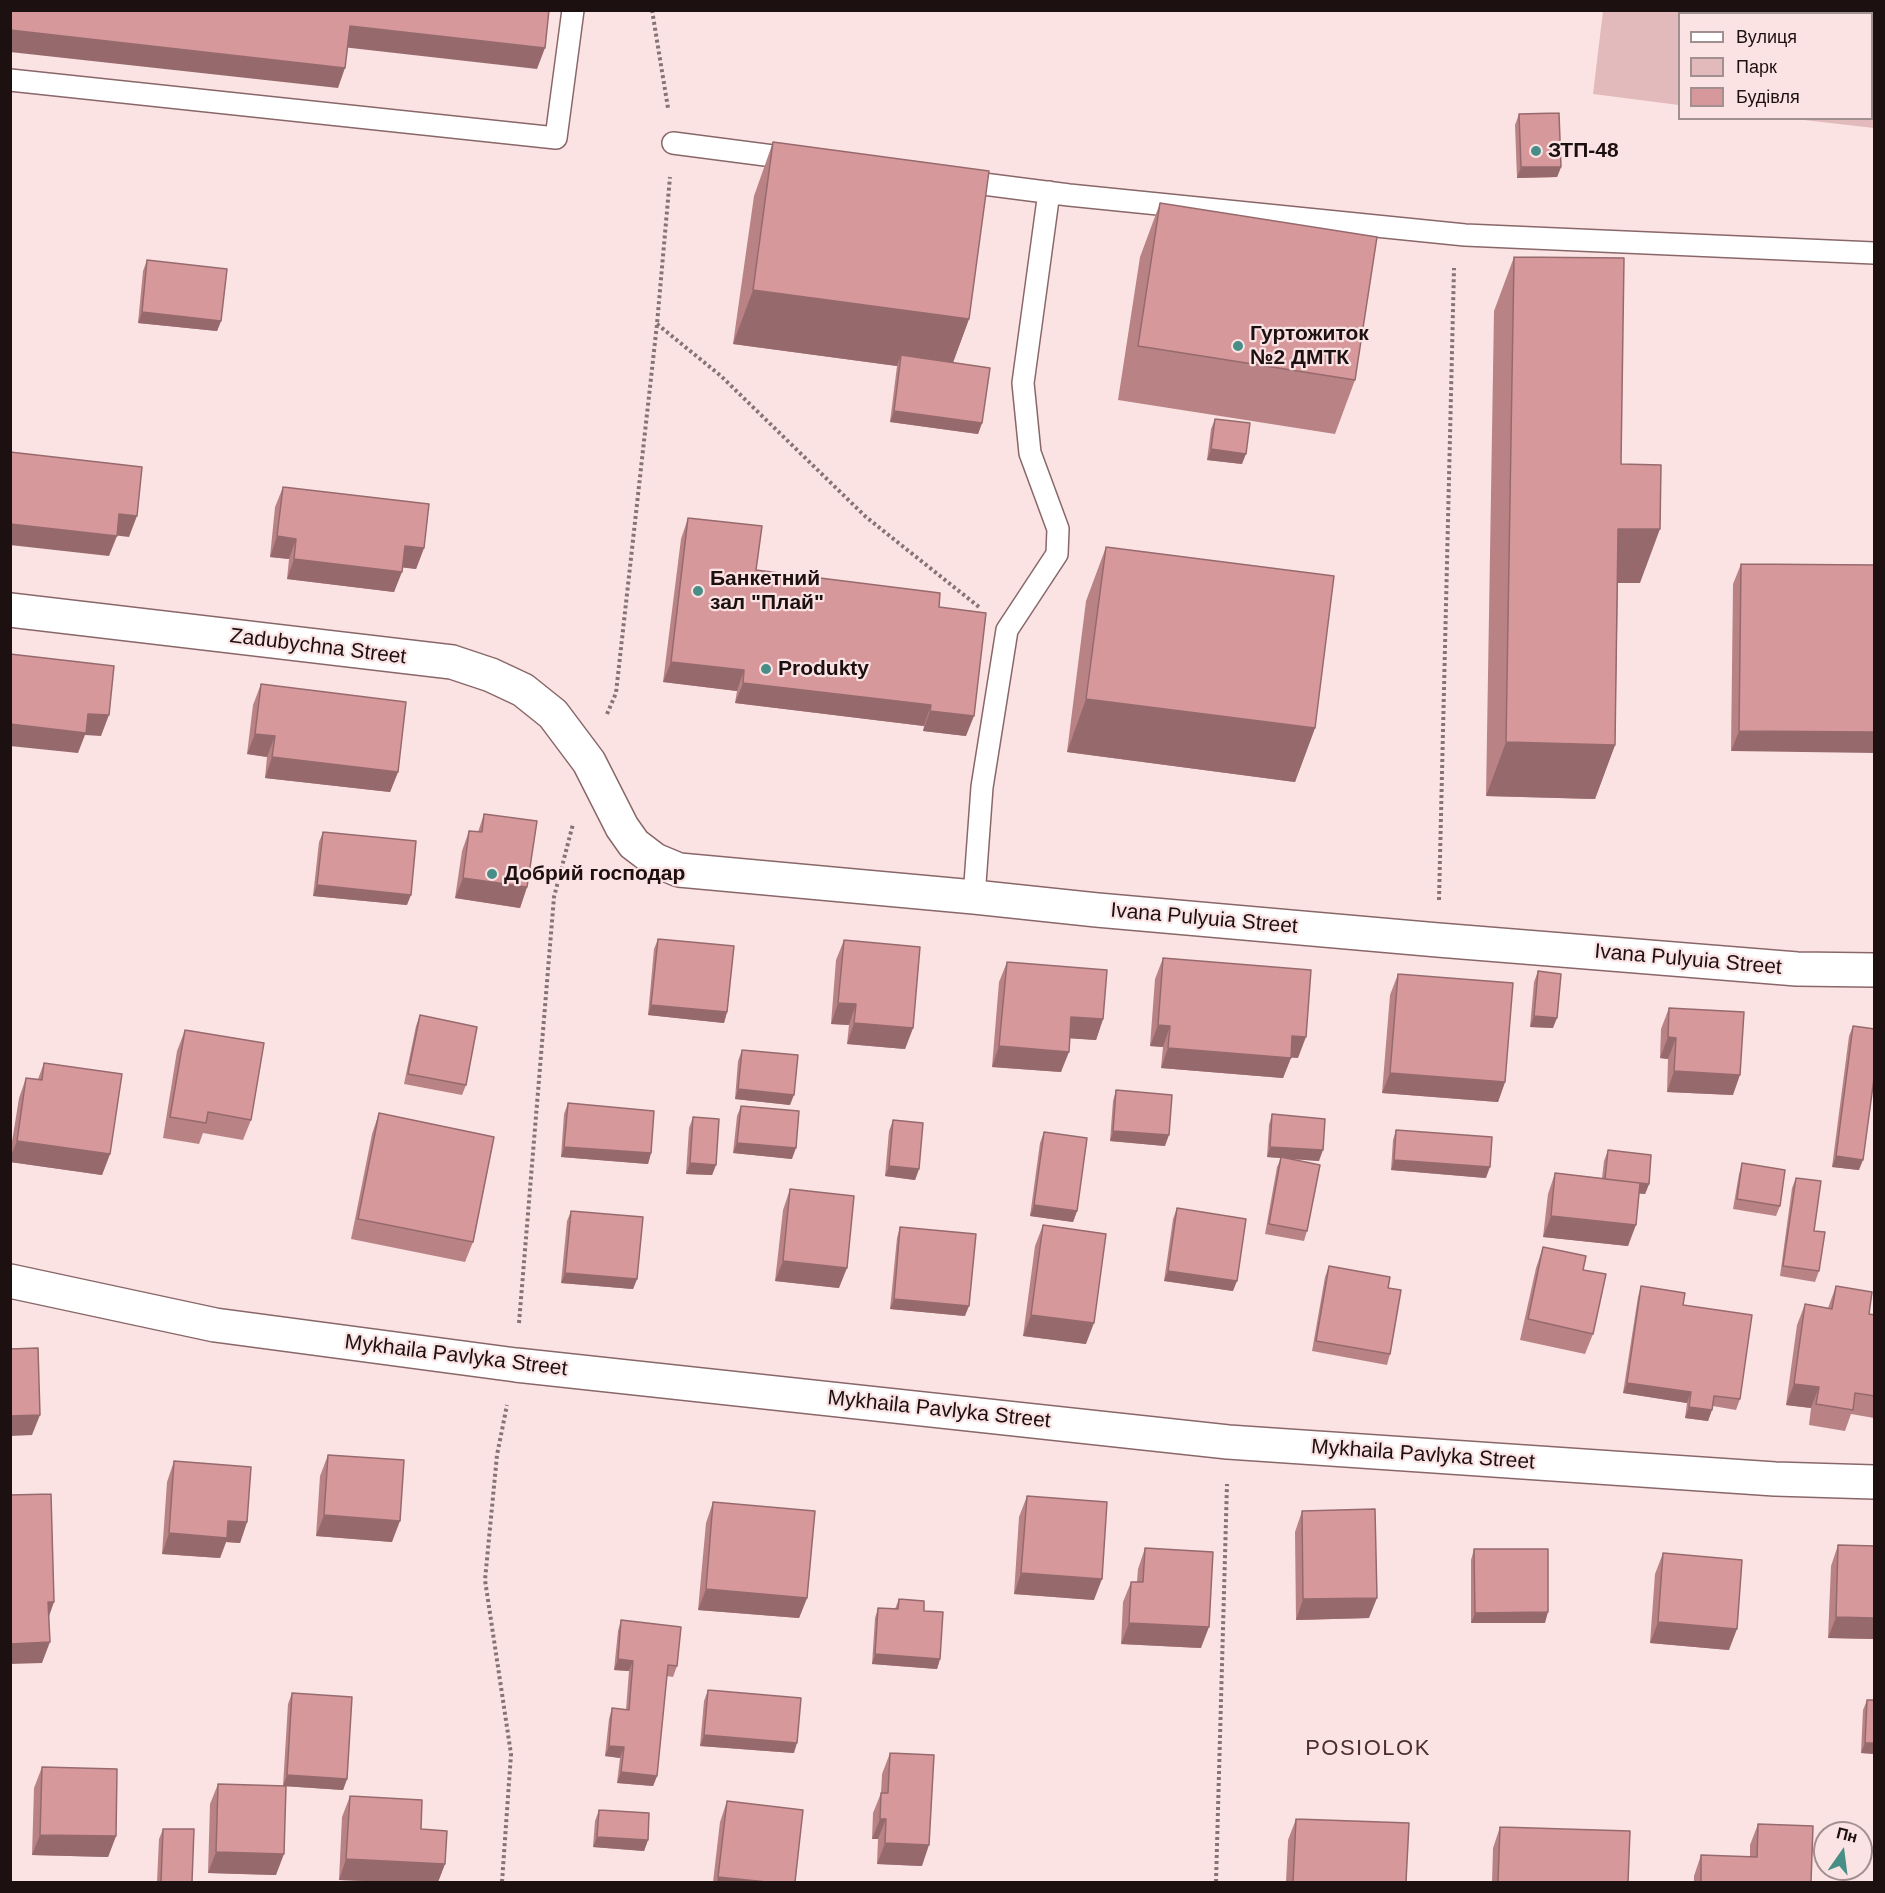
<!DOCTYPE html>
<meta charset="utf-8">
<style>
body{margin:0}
#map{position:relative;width:1885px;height:1893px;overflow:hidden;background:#fbe3e4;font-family:Helvetica,sans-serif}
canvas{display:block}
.frame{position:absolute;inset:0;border:12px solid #1d1011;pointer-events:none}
.legend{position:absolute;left:1678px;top:12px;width:195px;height:108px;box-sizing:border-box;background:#fbe3e4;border:2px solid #a28f90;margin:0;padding:8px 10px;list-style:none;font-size:18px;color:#1d1011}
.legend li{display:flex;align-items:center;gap:12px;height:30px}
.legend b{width:30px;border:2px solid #a28f90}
.north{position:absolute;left:1813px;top:1821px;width:60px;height:60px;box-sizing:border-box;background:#fbe3e4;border:2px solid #a28f90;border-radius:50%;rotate:14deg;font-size:16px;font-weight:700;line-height:24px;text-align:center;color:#1d1011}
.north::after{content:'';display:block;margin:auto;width:21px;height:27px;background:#488e87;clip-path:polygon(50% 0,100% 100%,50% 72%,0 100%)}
</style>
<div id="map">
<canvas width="1885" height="1893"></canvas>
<div class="frame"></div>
<ul class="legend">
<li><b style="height:8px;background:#fff"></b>Вулиця</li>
<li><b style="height:16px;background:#e3babb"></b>Парк</li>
<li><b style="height:16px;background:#d7989c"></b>Будівля</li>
</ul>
<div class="north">Пн</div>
</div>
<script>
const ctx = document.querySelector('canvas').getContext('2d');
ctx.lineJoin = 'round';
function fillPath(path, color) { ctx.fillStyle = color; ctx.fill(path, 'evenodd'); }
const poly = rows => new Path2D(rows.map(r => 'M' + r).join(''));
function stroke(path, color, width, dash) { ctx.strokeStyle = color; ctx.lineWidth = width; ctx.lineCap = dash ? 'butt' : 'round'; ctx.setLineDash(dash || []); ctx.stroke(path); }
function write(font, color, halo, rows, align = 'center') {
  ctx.font = font + ' Helvetica,sans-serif'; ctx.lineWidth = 4.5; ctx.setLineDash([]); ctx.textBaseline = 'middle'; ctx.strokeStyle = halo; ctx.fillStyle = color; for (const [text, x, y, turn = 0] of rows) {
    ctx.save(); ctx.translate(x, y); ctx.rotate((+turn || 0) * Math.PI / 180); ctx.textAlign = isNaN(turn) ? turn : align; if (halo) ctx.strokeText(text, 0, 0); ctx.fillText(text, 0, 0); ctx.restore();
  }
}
fillPath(poly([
 [1603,11,1874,11,1874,128,1795,119,1872,118,1872,14,1680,14,1679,105,1593,94]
]), '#e3babb');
const service = poly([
 [10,80,556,138,573,10],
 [673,143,796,159],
 [960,181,1069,195,1465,235,1874,253],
 [974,897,982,787,1007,630,1057,554,1058,529,1030,453,1023,383,1049,192]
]);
const minor = poly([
 [10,610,452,662,491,675,523,690,553,714,589,762,622,827,634,844,655,860,679,870,974,897,1097,910,1438,940,1797,969,1874,970],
 [10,1281,215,1325,516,1365,1228,1442,1775,1479,1874,1482]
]);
stroke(service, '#896769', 24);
stroke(minor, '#896769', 36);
stroke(poly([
 [652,10,668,108],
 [657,324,721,376,866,517,979,607],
 [607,714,616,693,657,324,670,177],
 [1439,900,1454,268],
 [519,1323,554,897,573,824],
 [502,1882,511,1754,485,1580,497,1455,507,1405],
 [1216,1882,1227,1484]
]), '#867475', 4, [3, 3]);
stroke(service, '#fff', 21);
stroke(minor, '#fff', 33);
fillPath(poly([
 [1519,114,1561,167,1557,177,1517,178,1515,125],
 [773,142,969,319,953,363,982,423,978,434,890,422,897,366,733,344,754,196],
 [1160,203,1355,380,1335,434,1118,400,1140,257],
 [1514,257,1621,464,1640,583,1618,583,1615,745,1595,799,1486,796,1494,311],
 [147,260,221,321,217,331,138,323,143,271],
 [1215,419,1242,464,1207,460,1211,429],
 [283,487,424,548,416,569,403,567,394,592,287,579,289,559,270,557,275,507],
 [688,518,756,570,939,607,966,736,923,731,924,726,735,703,737,691,663,682,681,539],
 [1106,547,1315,728,1295,782,1067,752,1086,601],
 [1741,564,1875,565,1731,751,1733,584],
 [261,684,398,772,390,792,265,778,267,757,247,754,253,705],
 [484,814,527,887,520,908,455,898,462,851,469,831,478,832],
 [323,832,407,905,313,896,319,842],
 [658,939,727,1012,724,1023,648,1015,654,949],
 [844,940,913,1028,905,1049,847,1044,849,1025,831,1024,836,960],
 [1163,958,1298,1058,1291,1057,1283,1078,1161,1068,1163,1047,1150,1046,1155,979],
 [1007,962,1103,1019,1096,1040,1070,1038,1061,1072,992,1067,999,982],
 [1538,971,1553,1028,1530,1027,1534,982],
 [1398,974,1505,1082,1498,1102,1382,1093,1390,995],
 [1669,1008,1733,1095,1667,1092,1668,1059,1660,1058,1661,1029],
 [420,1015,466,1085,462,1095,404,1084,416,1026],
 [1853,1026,1859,1170,1832,1167,1849,1036],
 [185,1030,251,1120,243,1140,203,1133,199,1144,163,1138,177,1051],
 [742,1050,790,1105,735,1099,738,1061],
 [44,1063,110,1154,102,1175,10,1162,10,1154,19,1098,26,1078,38,1079],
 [1116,1090,1165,1146,1110,1141,1113,1101],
 [568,1103,651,1153,648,1164,561,1157,564,1114],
 [741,1106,792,1159,733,1153,737,1116],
 [379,1113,473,1242,465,1262,351,1239,372,1134],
 [1272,1114,1319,1161,1290,1159,1307,1231,1304,1241,1265,1234,1277,1167,1281,1158,1267,1157,1269,1125],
 [693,1117,716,1165,712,1175,686,1174,689,1128],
 [893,1120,919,1169,915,1180,885,1176,889,1131],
 [1396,1130,1486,1178,1391,1170,1393,1140],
 [1044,1132,1077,1211,1073,1222,1030,1216,1040,1143],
 [1608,1150,1649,1184,1645,1194,1639,1193,1628,1246,1543,1237,1548,1194,1555,1173,1602,1178,1604,1161],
 [1742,1163,1780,1206,1776,1216,1733,1209,1739,1174],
 [1796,1178,1814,1231,1819,1271,1815,1282,1780,1276,1792,1188],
 [790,1189,839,1288,775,1281,783,1210],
 [1177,1208,1233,1291,1164,1281,1173,1219],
 [571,1211,637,1279,633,1289,561,1283,567,1221],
 [1043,1225,1086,1344,1023,1336,1035,1246],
 [900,1227,965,1316,890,1309,897,1238],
 [1543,1247,1593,1334,1585,1354,1520,1340,1536,1268],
 [1329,1266,1388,1288,1390,1354,1387,1365,1312,1351,1325,1277],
 [1641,1286,1683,1305,1740,1399,1736,1410,1713,1406,1708,1421,1685,1418,1687,1403,1623,1393,1638,1297],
 [1836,1286,1869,1314,1875,1315,1875,1417,1874,1418,1851,1414,1845,1431,1809,1425,1811,1408,1786,1405,1797,1325,1805,1304,1828,1308],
 [328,1455,392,1542,316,1536,320,1476],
 [174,1461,247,1522,240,1543,226,1542,220,1558,162,1554,167,1482],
 [1027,1496,1094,1600,1014,1594,1019,1517],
 [713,1502,807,1598,799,1618,698,1610,706,1523],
 [1302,1511,1369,1618,1296,1620,1295,1532],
 [1838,1545,1875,1546,1875,1639,1828,1638,1831,1566],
 [1145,1548,1201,1648,1121,1644,1123,1602,1131,1582,1137,1582,1138,1569],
 [1474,1549,1545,1623,1471,1623,1471,1560],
 [1663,1553,1729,1650,1650,1643,1655,1574],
 [899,1599,924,1611,940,1659,937,1669,872,1664,875,1618,878,1608,895,1609],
 [621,1620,677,1666,673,1677,667,1676,657,1776,653,1786,617,1783,620,1758,605,1756,609,1719,612,1708,626,1710,629,1671,614,1670,618,1631],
 [708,1690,794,1753,700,1746,704,1701],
 [292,1693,347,1779,343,1790,283,1786,288,1704],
 [1867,1700,1875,1700,1875,1754,1861,1753,1863,1710],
 [890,1753,922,1866,877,1864,878,1839,872,1839,873,1813,881,1793,882,1774],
 [42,1767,116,1836,108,1857,32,1855,34,1788],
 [218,1784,276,1875,208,1873,210,1804],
 [350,1796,421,1829,445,1864,438,1882,392,1882,339,1880,342,1817],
 [727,1801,795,1882,713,1882,720,1822],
 [599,1810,648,1840,644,1851,593,1847,595,1821],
 [1296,1819,1406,1882,1286,1882,1288,1840],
 [1758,1824,1811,1882,1694,1882,1694,1876,1701,1855,1750,1857,1750,1845],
 [1500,1827,1628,1882,1492,1882,1493,1848],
 [163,1829,192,1882,157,1882,159,1839]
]), '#b98386');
fillPath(poly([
 [350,26,545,48,537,69,342,47],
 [10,30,345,68,338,88,10,52],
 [1521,167,1561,167,1557,177,1517,178],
 [753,290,969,319,949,373,901,355,897,366,733,344],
 [142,312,221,321,217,331,138,323],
 [894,411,982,423,978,434,890,422],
 [1211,449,1246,454,1242,464,1207,460],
 [119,514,137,516,129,537,112,535],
 [10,524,117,536,109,556,10,545],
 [1618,529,1660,529,1640,583,1599,583],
 [277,536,296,539,289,559,270,557],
 [405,546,424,548,416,569,398,567],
 [294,559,402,572,394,592,287,579],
 [671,662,744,670,737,691,663,682],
 [743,683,931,705,924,726,735,703],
 [1086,699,1315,728,1295,782,1067,752],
 [930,711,974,716,966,736,923,731],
 [88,714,109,715,101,736,85,735,78,753,10,746,10,724],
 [1739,731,1875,732,1875,753,1731,751],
 [255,734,275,736,267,757,247,754],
 [1506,742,1615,745,1595,799,1486,796],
 [272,757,398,772,390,792,265,778],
 [463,878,527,887,520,908,455,898],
 [317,885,411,895,407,905,313,896],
 [838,1003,856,1004,849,1025,831,1024],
 [651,1005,727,1012,724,1023,648,1015],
 [1534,1016,1557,1018,1553,1028,1530,1027],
 [1071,1017,1103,1019,1096,1040,1064,1038],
 [854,1023,913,1028,905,1049,847,1044],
 [1158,1025,1170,1026,1163,1047,1150,1046],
 [1292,1036,1306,1037,1298,1058,1285,1057],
 [1668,1037,1676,1038,1668,1059,1660,1058],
 [999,1046,1069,1052,1061,1072,992,1067],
 [1168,1048,1291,1058,1283,1078,1161,1068],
 [1674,1071,1740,1075,1733,1095,1667,1092],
 [1390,1073,1505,1082,1498,1102,1382,1093],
 [738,1089,794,1095,790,1105,735,1099],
 [1113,1131,1169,1135,1165,1146,1110,1141],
 [17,1141,110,1154,102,1175,10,1162,10,1158],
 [737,1143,796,1148,792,1159,733,1153],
 [564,1147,651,1153,648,1164,561,1157],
 [1270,1147,1323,1150,1319,1161,1267,1157],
 [1836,1156,1863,1160,1859,1170,1832,1167],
 [1394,1160,1490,1167,1486,1178,1391,1170],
 [690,1163,716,1165,712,1175,686,1174],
 [889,1166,919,1169,915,1180,885,1176],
 [1605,1179,1649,1184,1645,1194,1601,1190],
 [1034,1205,1077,1211,1073,1222,1030,1216],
 [1551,1216,1636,1225,1628,1246,1543,1237],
 [783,1261,847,1268,839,1288,775,1281],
 [1168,1271,1237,1281,1233,1291,1164,1281],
 [565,1273,637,1279,633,1289,561,1283],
 [894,1299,969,1306,965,1316,890,1309],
 [1031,1315,1094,1323,1086,1344,1023,1336],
 [1627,1383,1691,1392,1687,1403,1623,1393],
 [1794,1384,1819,1387,1811,1408,1786,1405],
 [1689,1407,1712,1410,1708,1421,1685,1418],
 [40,1415,32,1435,10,1436,10,1416],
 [324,1515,400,1521,392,1542,316,1536],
 [228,1521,247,1522,240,1543,226,1542,220,1558,162,1554,169,1533],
 [1021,1573,1102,1579,1094,1600,1014,1594],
 [706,1589,807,1598,799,1618,698,1610],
 [1377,1598,1369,1618,1296,1620,1303,1599],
 [48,1602,54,1602,47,1622],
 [1548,1612,1545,1623,1471,1623,1475,1613],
 [1836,1617,1875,1618,1875,1639,1828,1638],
 [1658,1622,1737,1629,1729,1650,1650,1643],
 [1129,1623,1209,1627,1201,1648,1121,1644],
 [50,1642,42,1663,10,1664,10,1644],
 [875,1654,940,1659,937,1669,872,1664],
 [618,1659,633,1661,629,1671,614,1670],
 [704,1735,797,1743,794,1753,700,1746],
 [1865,1743,1875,1743,1875,1754,1861,1753],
 [609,1746,624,1747,620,1758,605,1756],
 [621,1772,657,1776,653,1786,617,1783],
 [287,1775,347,1779,343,1790,283,1786],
 [880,1819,886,1819,878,1839,872,1839],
 [40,1835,116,1836,108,1857,32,1855],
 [597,1837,648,1840,644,1851,593,1847],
 [885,1843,929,1845,922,1866,877,1864],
 [216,1852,284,1854,276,1875,208,1873],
 [346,1859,445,1864,438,1882,392,1882,339,1880],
 [718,1877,767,1882,717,1882]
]), '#966a6d');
const building = poly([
 [10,10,549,10,545,48,350,26,345,68,10,30,10,10],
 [1559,113,1561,167,1521,167,1519,114,1559,113],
 [773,142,989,171,969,319,753,290,773,142],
 [1160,203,1377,237,1355,380,1138,346,1160,203],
 [1514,257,1624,258,1621,464,1661,465,1660,529,1618,529,1615,745,1506,742,1514,257],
 [147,260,227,269,221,321,142,312,147,260],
 [901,355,990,368,982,423,894,411,901,355],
 [1215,419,1250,423,1246,454,1211,449,1215,419],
 [10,452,142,467,137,516,119,514,117,536,10,524,10,452],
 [283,487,429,504,424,548,405,546,402,572,294,559,296,539,277,536,283,487],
 [688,518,762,526,756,570,940,593,939,607,986,613,974,716,930,711,931,705,743,683,744,670,671,662,688,518],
 [1106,547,1334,576,1315,728,1086,699,1106,547],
 [1741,564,1875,565,1875,732,1739,731,1741,564],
 [10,654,114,666,109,715,88,714,86,733,10,724,10,654],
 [261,684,406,702,398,772,272,757,275,736,255,734,261,684],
 [484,814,537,821,527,887,463,878,469,831,482,832,484,814],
 [323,832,416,841,411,895,317,885,323,832],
 [658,939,734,946,727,1012,651,1005,658,939],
 [844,940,920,947,913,1028,854,1023,856,1004,838,1003,844,940],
 [1163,958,1311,970,1306,1037,1292,1036,1291,1058,1168,1048,1170,1026,1158,1025,1163,958],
 [1007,962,1107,970,1103,1019,1071,1017,1069,1052,999,1046,1007,962],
 [1538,971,1561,974,1557,1018,1534,1016,1538,971],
 [1398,974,1513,983,1505,1082,1390,1073,1398,974],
 [1669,1008,1744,1012,1740,1075,1674,1071,1676,1038,1668,1037,1669,1008],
 [420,1015,477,1027,466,1085,408,1074,420,1015],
 [1853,1026,1875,1029,1875,1071,1863,1160,1836,1156,1853,1026],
 [185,1030,264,1043,251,1120,208,1112,206,1123,170,1117,185,1030],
 [742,1050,798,1055,794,1095,738,1089,742,1050],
 [44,1063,122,1074,110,1154,17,1141,26,1078,42,1080,44,1063],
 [1116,1090,1172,1095,1169,1135,1113,1131,1116,1090],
 [568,1103,654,1111,651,1153,564,1147,568,1103],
 [741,1106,799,1111,796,1148,737,1143,741,1106],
 [379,1113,494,1137,473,1242,358,1219,379,1113],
 [1272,1114,1325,1119,1323,1150,1270,1147,1272,1114],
 [693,1117,719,1119,716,1165,690,1163,693,1117],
 [893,1120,923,1123,919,1169,889,1166,893,1120],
 [1396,1130,1492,1137,1490,1167,1394,1160,1396,1130],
 [1044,1132,1087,1138,1077,1211,1034,1205,1044,1132],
 [1608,1150,1651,1155,1649,1184,1605,1179,1608,1150],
 [1281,1157,1320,1165,1307,1231,1269,1224,1281,1157],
 [1742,1163,1785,1170,1780,1206,1737,1199,1742,1163],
 [1555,1173,1640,1183,1636,1225,1551,1216,1555,1173],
 [1796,1178,1821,1181,1814,1231,1825,1232,1819,1271,1783,1266,1796,1178],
 [790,1189,854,1196,847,1268,783,1261,790,1189],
 [1177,1208,1246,1219,1237,1281,1168,1271,1177,1208],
 [571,1211,643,1217,637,1279,565,1273,571,1211],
 [1043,1225,1106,1234,1094,1323,1031,1315,1043,1225],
 [900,1227,976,1234,969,1306,894,1299,900,1227],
 [1543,1247,1586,1256,1583,1270,1606,1274,1593,1334,1528,1319,1543,1247],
 [1329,1266,1390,1277,1388,1288,1401,1290,1390,1354,1316,1341,1329,1266],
 [1641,1286,1685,1293,1683,1305,1752,1315,1740,1399,1714,1396,1712,1410,1689,1407,1691,1392,1627,1383,1641,1286],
 [1836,1286,1872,1292,1869,1314,1875,1315,1875,1396,1855,1393,1853,1410,1816,1404,1819,1387,1794,1384,1805,1304,1832,1309,1836,1286],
 [38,1348,40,1415,10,1416,10,1349,38,1348],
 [328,1455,404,1460,400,1521,324,1515,328,1455],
 [174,1461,251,1467,247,1522,228,1521,227,1538,169,1533,174,1461],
 [51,1494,54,1602,48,1602,50,1642,10,1644,10,1495,51,1494],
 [1027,1496,1107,1502,1102,1579,1021,1573,1027,1496],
 [713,1502,815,1511,807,1598,706,1589,713,1502],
 [1375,1509,1377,1598,1303,1599,1302,1511,1375,1509],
 [1838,1545,1875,1546,1875,1618,1836,1617,1838,1545],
 [1145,1548,1213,1552,1209,1627,1129,1623,1131,1582,1143,1582,1145,1548],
 [1474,1549,1548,1549,1548,1612,1475,1613,1474,1549],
 [1663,1553,1742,1560,1737,1629,1658,1622,1663,1553],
 [899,1599,924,1601,924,1611,943,1612,940,1659,875,1654,878,1608,898,1609,899,1599],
 [621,1620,681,1627,677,1666,668,1665,657,1776,621,1772,624,1747,609,1746,612,1708,629,1710,633,1661,618,1659,621,1620],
 [708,1690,801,1698,797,1743,704,1735,708,1690],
 [292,1693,352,1697,347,1779,287,1775,292,1693],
 [1867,1700,1875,1700,1875,1743,1865,1743,1867,1700],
 [890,1753,934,1755,929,1845,885,1843,886,1819,880,1819,881,1793,888,1793,890,1753],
 [42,1767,117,1769,116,1836,40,1835,42,1767],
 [218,1784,286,1786,284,1854,216,1852,218,1784],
 [350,1796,422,1800,421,1829,447,1831,445,1864,346,1859,350,1796],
 [727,1801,803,1810,795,1882,767,1882,718,1877,727,1801],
 [599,1810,649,1813,648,1840,597,1837,599,1810],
 [1296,1819,1409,1823,1406,1882,1293,1882,1296,1819],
 [1758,1824,1813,1826,1811,1882,1701,1882,1701,1855,1757,1857,1758,1824],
 [1500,1827,1630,1831,1628,1882,1498,1882,1500,1827],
 [163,1829,194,1829,192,1882,161,1882,163,1829]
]);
fillPath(building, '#d7989c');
stroke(building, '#966a6d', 1.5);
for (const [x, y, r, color] of [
 [1536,151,6,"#488e87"],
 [1238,346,6,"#488e87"],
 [698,591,6,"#488e87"],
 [766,669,6,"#488e87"],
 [492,874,6,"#488e87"]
]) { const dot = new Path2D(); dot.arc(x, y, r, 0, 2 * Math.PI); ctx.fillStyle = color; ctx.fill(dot); stroke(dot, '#fbe3e4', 2); }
write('bold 21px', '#1d1011', '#fbe3e4', [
 ["ЗТП-48",1548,151],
 ["Гуртожиток",1250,334],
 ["№2 ДМТК",1250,358],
 ["Банкетний",710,579],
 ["зал \"Плай\"",710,603],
 ["Produkty",778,669],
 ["Добрий господар",504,874]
], 'left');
write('21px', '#1d1011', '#fbe3e4', [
 ["Zadubychna Street",318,647,7],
 ["Ivana Pulyuia Street",1204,919,5],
 ["Ivana Pulyuia Street",1688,960,5],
 ["Mykhaila Pavlyka Street",456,1356,7],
 ["Mykhaila Pavlyka Street",939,1410,6],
 ["Mykhaila Pavlyka Street",1423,1455,4]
]);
ctx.letterSpacing = '1.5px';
write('22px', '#4d2e30', '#fbe3e4', [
 ["POSIOLOK",1368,1749]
]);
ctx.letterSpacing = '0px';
</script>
